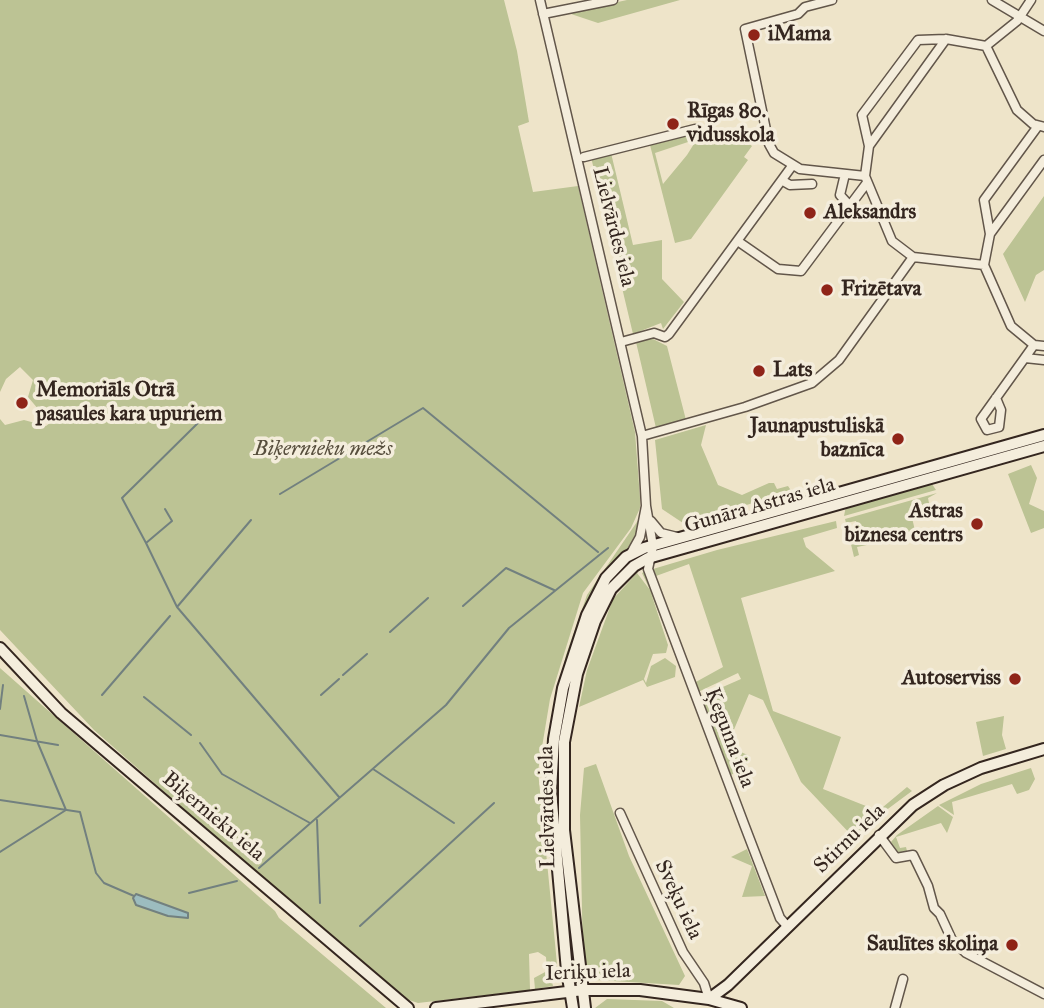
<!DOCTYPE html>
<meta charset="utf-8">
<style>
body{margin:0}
canvas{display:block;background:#eee4c9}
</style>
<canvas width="1044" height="1008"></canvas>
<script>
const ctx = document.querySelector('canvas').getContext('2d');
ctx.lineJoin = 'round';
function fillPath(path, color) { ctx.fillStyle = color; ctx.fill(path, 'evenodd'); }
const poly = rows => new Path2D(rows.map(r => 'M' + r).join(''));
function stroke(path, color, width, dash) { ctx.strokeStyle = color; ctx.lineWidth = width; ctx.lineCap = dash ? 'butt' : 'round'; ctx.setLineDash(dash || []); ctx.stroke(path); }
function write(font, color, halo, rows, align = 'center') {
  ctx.font = font + ' "IM FELL Great Primer",serif'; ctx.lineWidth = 7; ctx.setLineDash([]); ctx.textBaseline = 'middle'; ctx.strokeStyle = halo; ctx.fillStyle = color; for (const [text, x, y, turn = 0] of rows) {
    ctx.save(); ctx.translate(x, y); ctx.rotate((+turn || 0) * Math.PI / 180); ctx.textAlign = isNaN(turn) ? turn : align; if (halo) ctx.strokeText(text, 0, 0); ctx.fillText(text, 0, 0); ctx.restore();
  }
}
fillPath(poly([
 [0,0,504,0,517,51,529,122,518,126,533,192,578,186,635,432,640,498,640,508,631,528,583,593,550,699,538,771,555,943,558,976,552,982,553,986,535,989,534,978,547,971,546,957,538,952,529,954,530,990,418,1003,409,1000,307,917,94,730,0,630,0,419,5,425,24,420,46,426,50,423,28,397,33,380,20,367,6,379,0,392],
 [627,0,680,0,598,23,568,13],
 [728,128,752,146,744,157,748,160,691,239,675,243,650,145,693,134,697,138],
 [697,139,687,155,663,184,655,153],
 [611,153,633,245,662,240,662,279,684,302,663,329,661,323,633,334,591,157],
 [1044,196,1044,270,1036,275,1025,302,1003,254],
 [651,338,667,346,686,420,656,428,636,342],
 [706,425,701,445,718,485,742,495,769,483,774,483,777,489,788,486,792,492,683,523,662,509,655,440],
 [1031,465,1037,478,1029,504,1044,511,1044,528,1031,533,1008,474],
 [932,484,936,490,844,516,846,506],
 [937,493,928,498,929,503,923,508,910,509,916,535,857,547,859,555,854,557,850,540,861,536,856,521,846,523,845,519],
 [641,516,636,543,598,581,590,595,568,656,557,700,547,797,548,851,544,768,549,733,566,655,587,595],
 [836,521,837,528,803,538,806,547,835,571,741,598,773,711,841,737,823,789,871,808,883,807,907,787,912,791,873,820,855,839,801,782,763,700,749,694,727,746,750,756,745,767,731,775,700,697,741,679,738,673,698,692,694,683,723,667,689,564,656,576,653,569,717,550],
 [644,572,684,678,651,593,668,645,666,653,653,654,644,679,646,683,651,666,665,658,676,666,675,677,647,687,643,680,579,707,587,670,613,599,637,573,650,590,642,573],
 [0,668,275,911,279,918,386,1008,0,1008],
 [1004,716,1002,735,1006,749,983,756,976,722],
 [596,764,629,856,685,976,679,985,596,980,589,975,583,959,580,815,584,768],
 [1031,768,1035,779,1029,790,1017,794,1012,784,952,802,954,815,939,805,981,784],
 [938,806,953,817,947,833,941,823,896,837,900,848,906,847,907,851,898,855,891,842,897,835],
 [747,849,765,896,742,897,752,866,731,857],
 [607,999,662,1001,674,1008,595,1008]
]), '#bcc394');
const water = poly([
 [136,894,188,913,188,918,168,916,136,905,133,898,136,894]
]);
fillPath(water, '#9cbcbf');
stroke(water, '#72807f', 2);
stroke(poly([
 [280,494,423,408,598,552],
 [165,509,172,521,146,543,122,498,201,420],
 [146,543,177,607,339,797],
 [463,606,506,568,554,590],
 [177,607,251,520],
 [390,632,428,598],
 [343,675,367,654],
 [102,695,170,616],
 [321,695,339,679],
 [144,697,191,735],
 [0,709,3,685],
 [0,735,58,745],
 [200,743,222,774,310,823],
 [373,769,454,823],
 [0,800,80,812,96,873,104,883,134,896],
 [317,820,320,903],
 [0,852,66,810,37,741,24,696],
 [259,868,446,705,509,628,608,548],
 [189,893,237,881],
 [360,926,494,803]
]), '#72807f', 2);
const street = poly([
 [540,0,642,436,646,506,653,546,648,569,744,824,780,918,788,927],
 [832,0,805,7,798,14,745,29,769,144,774,153,800,169,865,176,892,241,913,257,984,265,1011,326,1034,345,1044,346],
 [992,0,1044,31],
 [543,14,613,0],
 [986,46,1017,21,1031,0],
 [869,146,862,115,918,40,946,39,986,46,1017,110,1033,124,1044,127],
 [584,157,695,129],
 [845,174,840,195,850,206],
 [865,176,869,146,946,39],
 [783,181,790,185,812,184],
 [990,234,984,200,1038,126],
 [739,242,778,269,801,271,866,184],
 [984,265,990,234,1044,160],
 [621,342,654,333,665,337,669,334,792,166],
 [1025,358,1044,360],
 [996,398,1001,410,999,427,987,430,981,419,1034,345],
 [642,436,745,407,812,383,839,360,913,257],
 [651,521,661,533,677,537],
 [630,555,640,537,646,506],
 [620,813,683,952,704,983,709,999],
 [879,835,896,858,913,855,928,886,934,908,940,914,952,940,966,953,1044,994],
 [895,1008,903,979]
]);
const secondary = poly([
 [0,648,61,713,408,1008],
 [709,999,728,985,913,805,944,785,981,768,1044,749],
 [436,1008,583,990,640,990,709,999,741,1008],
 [573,1008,567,971,551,791,554,739,563,688,587,615,606,578,626,557,644,548,1044,435],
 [585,1008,564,830,564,742,577,674,595,621,611,589,634,566,648,558,1044,446]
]);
stroke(street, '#62564a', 11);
stroke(secondary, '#34261f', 14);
stroke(street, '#f4eddc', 8);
stroke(secondary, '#f4eddc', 10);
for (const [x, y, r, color] of [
 [754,35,7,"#8f2418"],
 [673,124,7,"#8f2418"],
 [810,213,7,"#8f2418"],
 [827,290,7,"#8f2418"],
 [759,371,7,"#8f2418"],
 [22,403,7,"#8f2418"],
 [898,439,7,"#8f2418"],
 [977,524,7,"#8f2418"],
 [1015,679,7,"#8f2418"],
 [1012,945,7,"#8f2418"]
]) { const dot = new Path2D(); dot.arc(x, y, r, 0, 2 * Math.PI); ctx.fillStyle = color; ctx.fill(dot); stroke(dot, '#f4eddc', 2.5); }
write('bold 21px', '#34261f', '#f4eddc', [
 ["iMama",768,35],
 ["Rīgas 80.",687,112],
 ["vidusskola",687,136],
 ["Aleksandrs",824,213],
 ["Frizētava",841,290],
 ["Lats",773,371],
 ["Memoriāls Otrā",36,391],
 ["pasaules kara upuriem",36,415],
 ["Jaunapustuliskā",884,427,"right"],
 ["baznīca",884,451,"right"],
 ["Astras",963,512,"right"],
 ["biznesa centrs",963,536,"right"],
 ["Autoserviss",1001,679,"right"],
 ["Saulītes skoliņa",998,945,"right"]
], 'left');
write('21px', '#34261f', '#f4eddc', [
 ["Lielvārdes iela",613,227,76],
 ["Gunāra Astras iela",760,506,-16],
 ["Ķeguma iela",729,738,69],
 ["Lielvārdes iela",548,807,-91],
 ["Biķernieku iela",213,817,40],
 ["Stirnu iela",850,839,-44],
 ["Sveķu iela",678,900,65],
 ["Ieriķu iela",588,973,-2]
]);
write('italic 21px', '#564d3c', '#f4eddc', [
 ["Biķernieku mežs",323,450]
]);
</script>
